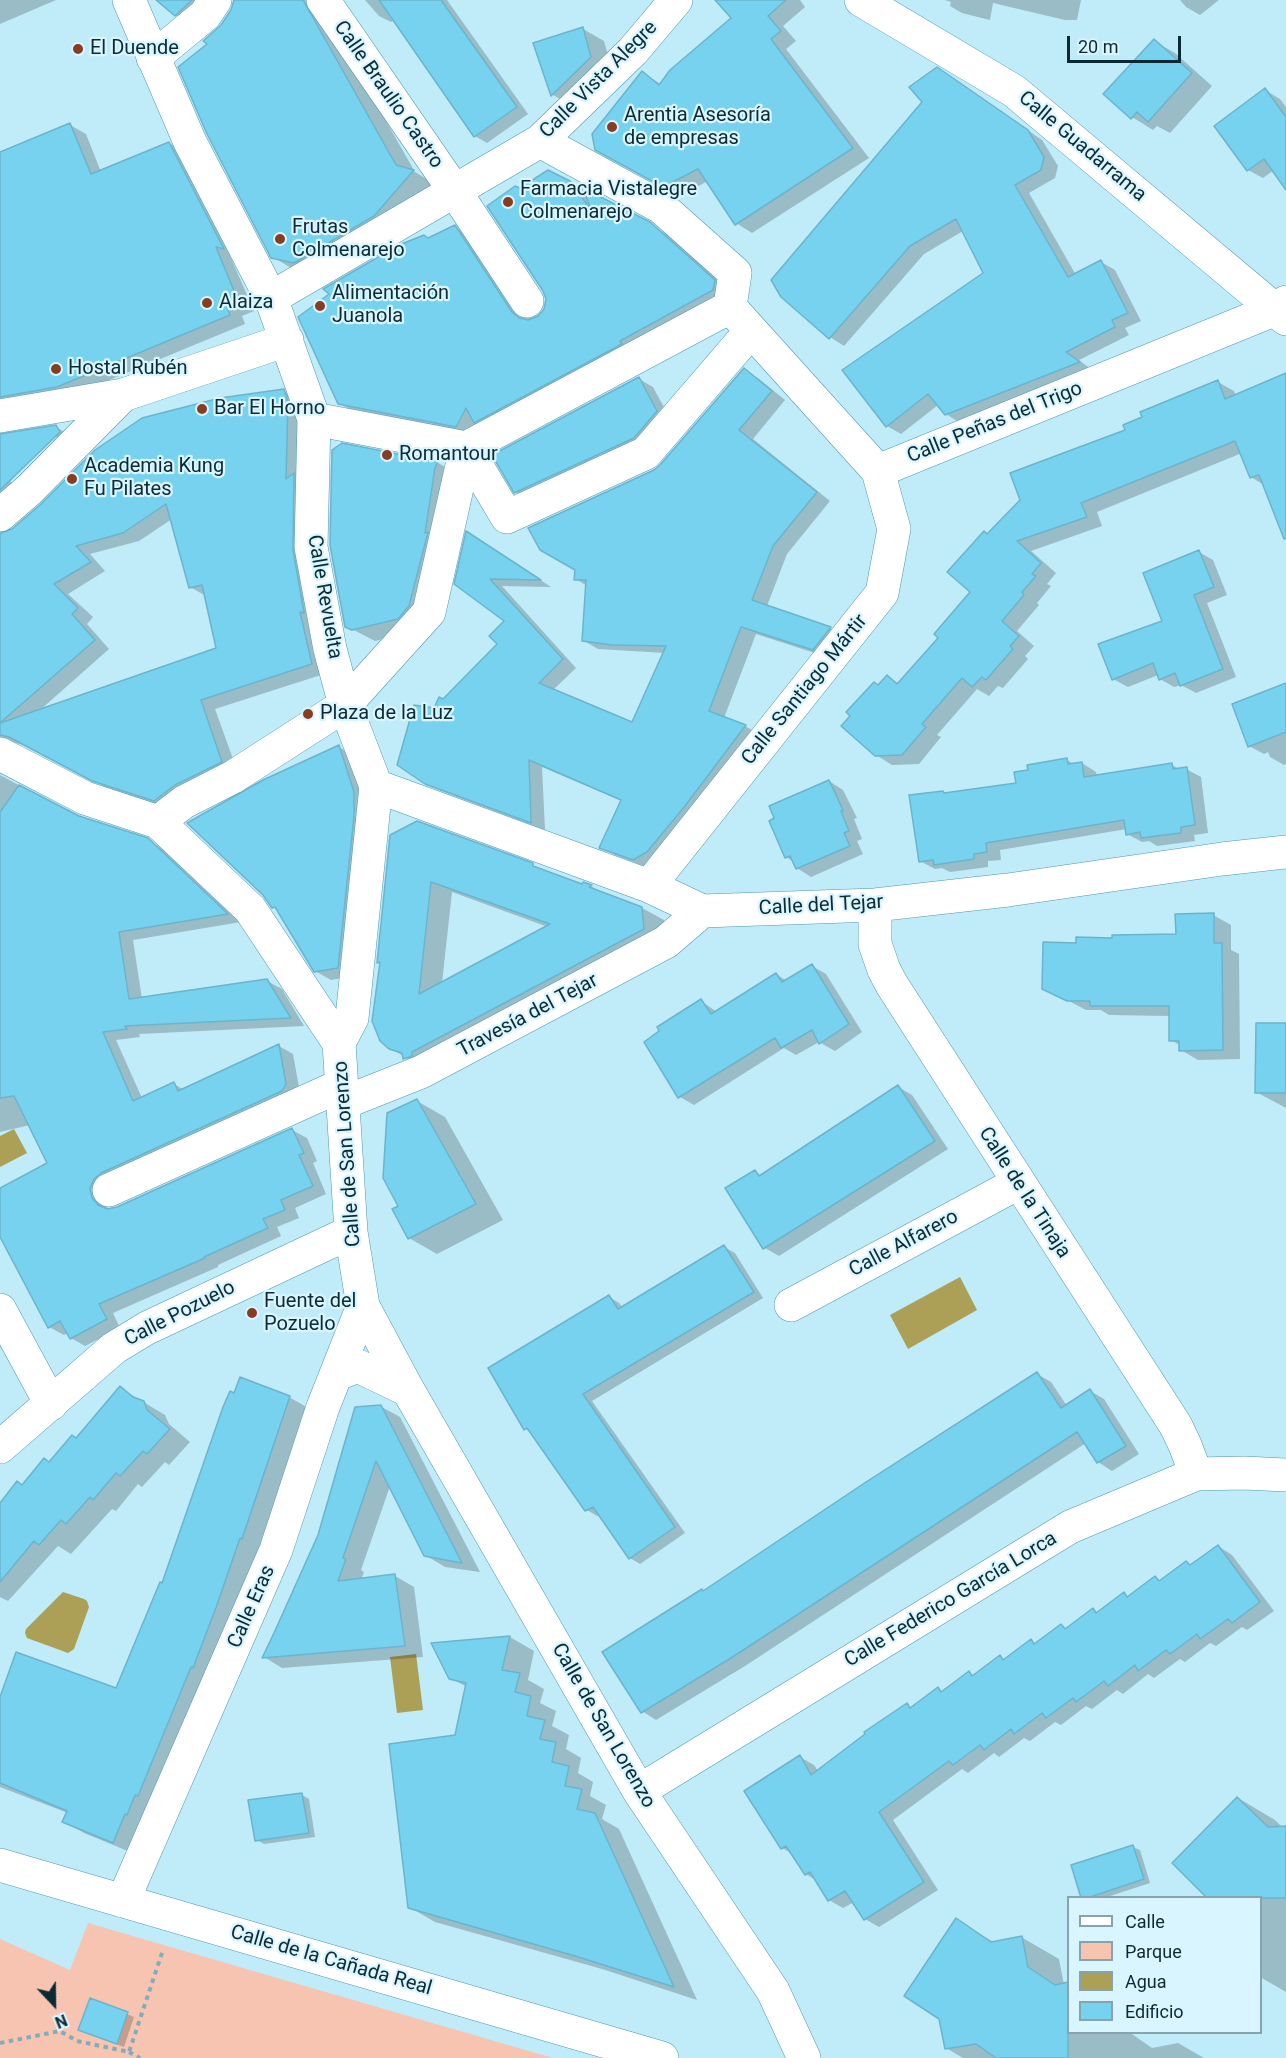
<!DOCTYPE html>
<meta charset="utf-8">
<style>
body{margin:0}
#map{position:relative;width:1286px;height:2058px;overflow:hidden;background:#c0ebf9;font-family:Roboto,sans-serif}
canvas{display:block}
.legend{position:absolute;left:1067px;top:1896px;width:195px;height:138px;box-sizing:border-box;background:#d9f5ff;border:2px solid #87a4ae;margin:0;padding:8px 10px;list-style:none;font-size:18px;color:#0b2a34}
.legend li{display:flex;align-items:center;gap:12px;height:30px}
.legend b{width:30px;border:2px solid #87a4ae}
.north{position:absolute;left:24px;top:1974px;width:60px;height:60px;-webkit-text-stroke:4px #d9f5ff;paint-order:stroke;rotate:158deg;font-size:16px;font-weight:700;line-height:24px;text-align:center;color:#0b2a34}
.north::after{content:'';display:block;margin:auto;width:21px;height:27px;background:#0b2a34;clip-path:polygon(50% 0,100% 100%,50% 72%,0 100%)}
.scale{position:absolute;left:1067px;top:36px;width:114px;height:27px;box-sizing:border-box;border:3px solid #0b2a34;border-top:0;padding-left:8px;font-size:18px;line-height:21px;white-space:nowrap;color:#0b2a34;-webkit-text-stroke:4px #d9f5ff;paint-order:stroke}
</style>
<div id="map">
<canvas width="1286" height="2058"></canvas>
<ul class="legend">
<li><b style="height:8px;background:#fff"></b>Calle</li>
<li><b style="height:16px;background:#f7c4b2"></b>Parque</li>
<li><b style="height:16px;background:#aba056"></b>Agua</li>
<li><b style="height:16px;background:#76d2ef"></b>Edificio</li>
</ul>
<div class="north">N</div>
<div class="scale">20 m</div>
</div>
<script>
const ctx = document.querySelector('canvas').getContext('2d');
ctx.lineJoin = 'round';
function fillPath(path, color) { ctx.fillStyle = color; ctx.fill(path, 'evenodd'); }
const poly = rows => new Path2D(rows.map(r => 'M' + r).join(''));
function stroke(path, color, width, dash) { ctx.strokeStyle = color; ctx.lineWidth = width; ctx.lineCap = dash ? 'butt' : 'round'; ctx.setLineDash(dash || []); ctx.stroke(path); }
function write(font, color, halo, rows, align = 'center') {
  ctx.font = font + ' Roboto,sans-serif'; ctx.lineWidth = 4.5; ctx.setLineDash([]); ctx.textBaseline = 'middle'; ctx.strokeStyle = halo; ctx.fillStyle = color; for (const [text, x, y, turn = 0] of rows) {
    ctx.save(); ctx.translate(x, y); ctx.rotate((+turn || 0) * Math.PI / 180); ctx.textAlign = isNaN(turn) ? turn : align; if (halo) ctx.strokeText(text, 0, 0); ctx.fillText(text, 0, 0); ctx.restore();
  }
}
fillPath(poly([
 [88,1923,553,2058,0,2058,0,1939,70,1970]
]), '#f7c4b2');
fillPath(poly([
 [14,1129,27,1153,0,1167,0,1136],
 [960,1277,977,1310,908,1349,890,1315],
 [63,1592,84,1599,87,1601,89,1607,74,1649,68,1653,27,1638,25,1633,26,1629],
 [416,1654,423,1710,397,1713,390,1657]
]), '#aba056');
fillPath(poly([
 [0,0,56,0,0,24],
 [159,0,226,0,199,28,175,15],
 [235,0,317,0,415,172,435,184,296,271,273,257,210,44,232,11],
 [365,0,447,0,528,114,487,143,475,136,395,20,391,22,379,16],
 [726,0,800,0,805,7,783,26,796,41,786,49,869,158,752,233,736,223,708,181,681,195,614,159,642,73,661,84,733,19],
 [945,0,1081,0,1077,20,1065,20,993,3,990,20,962,13,950,6,951,2],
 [1180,0,1219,0,1200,15,1186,7],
 [583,29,604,41,612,69,574,107,553,95,535,44],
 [1154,41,1175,53,1212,86,1170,133,1157,126,1153,130,1132,117],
 [951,77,1042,140,1058,166,1055,178,1029,193,1076,275,1101,262,1115,270,1141,321,1125,328,1129,335,1079,360,1092,370,960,423,946,414,938,405,901,434,887,426,985,273,963,231,924,254,844,346,830,337],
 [1265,90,1280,99,1286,107,1286,188,1274,170,1263,178,1248,170,1216,127],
 [70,125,86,134,101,172,169,143,185,152,254,311,242,316,245,324,73,395,0,415,0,154],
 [570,183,674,238,738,295,480,440,364,418,339,403,429,239,455,227,479,241,531,320,538,318,545,310,547,299,520,190],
 [744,370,758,378,785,400,753,439,830,501,787,554,767,606,830,628,844,636,827,657,756,634,724,718,745,726,759,734,649,868,615,855,601,847,622,801,542,767,545,830,441,791,426,783,435,710,499,644,506,621,456,584,481,541,551,587,502,586,576,668,553,690,633,724,665,653,598,649,584,641,587,586,576,579,655,471],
 [639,379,653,387,671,420,530,500,516,492],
 [1218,382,1234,391,1236,396,1286,385,1286,540,1264,485,1251,477,1242,453,1097,512,1102,526,1031,551,1056,573,1047,584,1051,586,1037,603,1039,605,1017,631,1034,646,1025,656,1028,659,1003,688,998,686,989,696,977,689,937,735,941,737,919,764,892,765,876,755,879,687,888,677,900,684,940,638,972,592,988,535,1127,431],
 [283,391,299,400,327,673,215,709,237,770,171,809,109,789,26,746,16,743,7,746,0,742,0,535,3,535],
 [172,519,190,587,206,596,218,649,39,711,109,649,87,624,93,617,68,594,105,571,90,554,139,541],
 [56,427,71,436,0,514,0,436],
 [53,437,57,437,12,483,10,481],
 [342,445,438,463,459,475,419,630,375,641,346,626],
 [1199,552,1213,560,1227,595,1207,603,1236,677,1196,693,1181,685,1174,687,1160,679,1158,675,1128,687,1113,679,1164,622],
 [1286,685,1286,764,1284,765,1270,757,1268,752,1264,754,1249,746],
 [339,747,354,756,369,802,353,976,331,980,315,971,279,910,273,907],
 [1067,760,1075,765,1082,763,1096,772,1097,776,1172,765,1179,769,1186,769,1201,777,1208,833,1194,835,1195,841,1157,846,1149,841,1142,842,1127,834,1127,829,1000,850,1001,860,988,861,988,867,950,872,942,868,935,869,920,861,943,792,947,794,1017,784],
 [0,775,76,816,148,840,163,849,241,922,133,940,142,999,267,981,282,989,304,1026,139,1034,140,1037,116,1040,142,1098,174,1084,184,1090,279,1046,293,1054,300,1093,104,1198,108,1210,117,1209,292,1130,307,1138,317,1161,313,1163,326,1194,295,1208,299,1218,277,1227,281,1236,218,1265,218,1267,113,1313,120,1328,85,1346,71,1338,68,1333,64,1335,49,1327,0,1234,0,1190,49,1164,30,1125,0,1132],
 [829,781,843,790,857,818,854,819,862,839,857,841,863,854,811,877,797,868,794,862,786,857],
 [391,836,532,865,546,873,583,886,584,884,591,886,605,895,642,908,664,920,665,941,426,1070,390,1048,381,964,378,962],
 [452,892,548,927,442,983],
 [1213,915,1231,925,1231,950,1239,954,1240,1059,1198,1060,1181,1050,1181,1046,1171,1040,1170,1016,1109,1015,1101,1010,1086,1010,1044,988,1077,944,1113,939,1177,935],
 [812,966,826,974,862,1032,835,1051,819,1042,796,1055,784,1048,694,1105,680,1097,701,1001,717,1012,776,974,787,981],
 [1286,1025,1286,1108,1256,1092],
 [898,1087,912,1095,948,1149,779,1256,765,1248,755,1172,762,1176],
 [417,1101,445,1117,503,1220,437,1254,409,1238,400,1207],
 [724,1247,735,1253,763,1298,592,1401,685,1533,640,1564,630,1558,600,1514,597,1516,587,1510,533,1433,525,1429,609,1297,619,1303,623,1308],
 [1037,1374,1051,1382,1067,1406,1090,1391,1104,1399,1139,1454,1112,1471,1098,1462,1086,1443,745,1666,656,1720,642,1711,702,1590,705,1592],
 [120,1388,165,1415,169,1424,190,1442,169,1465,165,1462,142,1487,138,1484,116,1511,112,1509,71,1554,58,1546,8,1601,0,1597,0,1505,23,1486,45,1459,50,1463,77,1439],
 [289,1397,310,1409,264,1550,135,1854,84,1833,64,1821,68,1813,0,1787,0,1730,116,1689,163,1585],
 [380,1406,400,1417,480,1572,445,1567,425,1555,390,1486,361,1570,364,1572,361,1580,395,1576,414,1587,423,1657,282,1668,264,1657],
 [1218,1546,1232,1555,1274,1611,1247,1630,1242,1627,1216,1646,1210,1643,1185,1662,1180,1659,1154,1678,1148,1674,1123,1694,1117,1690,1092,1709,1086,1706,1061,1725,1055,1722,1030,1741,1024,1738,999,1757,994,1753,968,1773,962,1769,893,1820,938,1890,879,1927,865,1919,854,1902,843,1908,829,1900,817,1881,806,1874,793,1854,782,1848,800,1757,814,1765,818,1771,907,1705,912,1708,938,1689,943,1692,969,1673,974,1676,1000,1657,1005,1660,1031,1641,1036,1644,1061,1625,1067,1629,1093,1610,1098,1613,1124,1594,1129,1597,1155,1578,1161,1581,1186,1563,1192,1566],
 [510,1637,534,1651,528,1680,544,1689,540,1703,556,1711,552,1726,569,1735,566,1749,581,1758,578,1773,593,1782,590,1796,606,1805,602,1819,619,1829,697,2000,602,1969,435,1922,409,1907,456,1737,467,1687,450,1678],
 [302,1795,309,1799,315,1837,264,1844,257,1840],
 [1238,1798,1275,1820,1283,1828,1286,1828,1286,1992,1260,1977,1260,1898,1204,1898],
 [1133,1847,1140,1850,1150,1883,1104,1898,1083,1898],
 [957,1920,995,1943,1021,1937,1059,1959,1064,1985,1068,1984,1068,2032,1129,2032,1152,2048,1178,2043,1204,2058,963,2058,946,2048],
 [91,2000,134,2017,124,2047,86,2033]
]), '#0003');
const building = poly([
 [156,0,192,0,175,16,156,0],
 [234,0,303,0,396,165,414,170,374,216,294,263,271,258,207,134,178,67,207,44,203,41,221,25,231,10,234,0],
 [379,0,441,0,517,107,474,137,379,0],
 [715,0,786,0,768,16,781,31,771,39,853,148,735,225,698,169,663,187,595,150,592,134,642,71,659,85,670,70,731,18,715,0],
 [583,27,591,57,551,96,533,43,583,27],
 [1154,39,1192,73,1148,122,1137,112,1131,119,1103,94,1154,39],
 [937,67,1028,130,1044,157,1041,170,1015,185,1068,277,1101,260,1128,313,1112,320,1115,327,1066,352,1080,362,945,415,928,394,886,427,842,370,983,273,956,219,910,246,829,339,781,297,771,280,922,102,909,87,937,67],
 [1265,88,1286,117,1286,190,1264,159,1247,171,1214,126,1265,88],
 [70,123,91,174,169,142,224,249,216,247,239,303,227,307,230,315,57,387,0,397,0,152,70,123],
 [548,170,570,181,591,210,583,188,650,222,715,280,713,290,620,341,622,344,474,423,466,408,456,427,338,404,298,317,329,294,323,289,399,245,424,235,428,238,455,225,512,312,519,318,528,320,538,316,544,309,546,299,543,291,487,206,515,186,520,188,548,170],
 [744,368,772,391,739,430,817,492,773,546,752,600,831,627,813,650,741,627,709,711,746,725,685,806,647,852,633,860,599,848,621,800,529,760,531,823,425,784,397,765,414,705,434,708,439,697,443,699,497,644,489,636,504,621,454,584,466,531,541,580,490,579,563,659,539,683,632,722,666,646,612,645,582,641,586,580,574,580,575,570,540,550,528,528,654,470,660,465,744,368],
 [1286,373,1286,538,1284,539,1259,475,1250,478,1235,441,1081,503,1087,517,1017,541,1041,563,1032,574,1036,576,1022,592,1024,595,1002,621,1019,636,1010,646,1013,649,986,680,982,677,972,687,962,678,922,724,926,727,902,755,875,756,841,726,850,716,846,712,874,682,878,685,887,675,897,684,938,638,934,634,970,592,947,572,984,531,987,534,1020,500,1010,473,1125,430,1123,425,1142,417,1140,412,1218,380,1225,399,1286,373],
 [639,377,657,411,634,438,514,493,492,455,639,377],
 [284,389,288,402,286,479,294,473,293,550,304,613,300,612,312,664,201,700,222,762,175,785,154,801,92,781,9,737,0,735,0,723,216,648,202,585,189,588,166,504,123,533,76,546,91,562,54,584,78,608,72,614,95,640,0,723,0,533,12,529,41,504,95,450,142,418,220,398,284,389],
 [56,425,60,432,0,490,0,434,56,425],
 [342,443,438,462,435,468,425,533,428,532,409,606,398,619,352,630,345,627,330,545,332,450,342,443],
 [1199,550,1214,587,1194,595,1223,669,1180,686,1175,673,1159,680,1153,663,1112,680,1098,644,1162,621,1143,573,1199,550],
 [1286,683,1286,732,1248,747,1232,704,1286,683],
 [339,745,354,792,354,816,338,968,314,972,275,907,272,908,263,895,187,823,263,780,339,745],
 [1067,758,1068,764,1082,762,1084,777,1172,763,1173,769,1187,767,1195,825,1181,827,1181,833,1141,838,1140,832,1126,835,1124,820,986,843,987,852,974,854,974,859,934,865,933,860,919,862,909,795,943,791,944,793,1016,783,1014,772,1028,770,1027,765,1067,758],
 [829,780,843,810,841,811,849,831,844,833,850,846,796,869,790,856,785,858,769,821,774,818,769,806,829,780],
 [19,785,79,816,148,838,228,914,119,932,129,999,267,979,291,1018,125,1026,127,1029,103,1032,133,1101,174,1082,178,1091,279,1044,286,1084,282,1091,101,1173,94,1179,90,1188,92,1198,98,1205,107,1209,117,1207,292,1128,304,1153,299,1155,313,1186,281,1200,285,1210,263,1219,268,1228,204,1257,205,1258,99,1304,107,1319,70,1339,60,1321,48,1328,0,1237,0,1188,47,1163,14,1096,0,1098,0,812,19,785],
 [417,821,533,863,533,866,582,884,583,882,592,885,589,887,642,907,644,929,412,1052,412,1056,403,1059,402,1053,389,1049,380,1041,372,1021,380,962,377,963,390,835,417,821],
 [431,882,550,924,419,994,431,882],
 [1214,913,1214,943,1222,943,1223,1050,1179,1051,1179,1041,1169,1041,1169,1006,1090,1006,1090,1001,1067,1001,1042,989,1043,942,1076,943,1076,937,1112,938,1112,935,1176,934,1175,914,1214,913],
 [812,964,849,1024,819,1044,812,1030,781,1048,775,1038,678,1098,644,1042,659,1031,657,1027,701,999,711,1014,776,973,782,982,812,964],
 [1256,1023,1286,1023,1286,1093,1255,1093,1256,1023],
 [898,1085,935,1141,763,1249,725,1188,755,1170,759,1176,898,1085],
 [417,1099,476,1204,408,1239,392,1209,398,1206,383,1178,387,1113,417,1099],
 [724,1245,754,1292,583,1394,675,1527,629,1559,593,1507,585,1511,527,1428,524,1430,488,1368,609,1295,618,1309,724,1245],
 [1037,1372,1061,1408,1090,1389,1126,1446,1097,1463,1077,1432,731,1658,641,1713,602,1652,702,1589,703,1591,863,1484,1037,1372],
 [240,1377,290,1396,242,1539,240,1538,217,1605,193,1668,191,1667,138,1796,135,1795,127,1815,125,1814,113,1843,62,1822,67,1811,0,1783,0,1697,16,1652,116,1688,160,1582,162,1583,223,1407,230,1391,234,1393,240,1377],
 [120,1386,133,1397,144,1401,147,1410,170,1429,147,1454,143,1451,120,1476,116,1473,93,1500,90,1497,66,1524,61,1520,39,1545,34,1541,0,1582,0,1503,17,1481,22,1485,44,1458,49,1462,72,1435,76,1438,120,1386],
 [381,1405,462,1563,424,1556,376,1461,343,1558,346,1559,338,1581,395,1574,405,1646,262,1658,274,1633,318,1535,355,1407,381,1405],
 [1218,1545,1260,1602,1232,1623,1228,1619,1200,1639,1197,1634,1170,1654,1166,1650,1138,1671,1135,1665,1108,1686,1104,1681,1076,1702,1073,1698,1046,1718,1042,1713,1014,1734,1011,1729,984,1750,980,1745,953,1765,949,1761,879,1812,924,1882,864,1920,845,1891,828,1901,810,1872,805,1875,786,1846,781,1849,744,1791,800,1755,811,1775,865,1734,864,1732,907,1703,910,1708,938,1687,941,1692,969,1671,972,1676,1000,1655,1003,1660,1031,1639,1034,1644,1061,1624,1065,1629,1093,1608,1096,1613,1124,1592,1127,1597,1155,1576,1159,1581,1186,1561,1190,1565,1218,1545],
 [510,1636,502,1670,520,1673,515,1692,531,1696,527,1716,545,1720,540,1739,556,1742,552,1762,569,1766,565,1786,582,1789,577,1809,595,1813,674,1987,575,1956,408,1908,389,1744,455,1735,466,1683,449,1679,431,1643,510,1636],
 [302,1793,309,1833,255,1841,248,1800,302,1793],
 [1237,1797,1268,1827,1286,1826,1286,1898,1207,1898,1172,1863,1237,1797],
 [1133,1845,1144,1879,1087,1898,1081,1898,1071,1865,1133,1845],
 [956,1918,991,1942,1022,1936,1028,1967,1055,1985,1068,1982,1068,2058,996,2058,976,2044,945,2049,939,2019,904,1996,956,1918],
 [90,1998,128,2012,117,2044,78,2030,90,1998]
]);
fillPath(building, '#76d2ef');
stroke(building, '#6bb4cc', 1.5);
const street = poly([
 [129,0,190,142,271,298,314,419,311,547,330,649,345,705,376,786,352,1018,339,1043],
 [323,0,454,190,527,301],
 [861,0,1014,91,1286,319],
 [153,58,205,15,215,0],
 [540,141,661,207,735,273,730,307],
 [271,298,540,141,633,51,676,0],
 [0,416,123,395],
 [314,419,466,448,730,307,878,471,1276,309,1286,302],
 [466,448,507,517,646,453,751,331],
 [0,515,29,490,123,395,287,340],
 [0,754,85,798,158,822,250,909,339,1043,351,1232,363,1306,408,1390,639,1791,773,1991,804,2058],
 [376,786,649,886,702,911,875,905,1008,890,1222,859,1286,852],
 [158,822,184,802,233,777,345,705,429,612,466,448],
 [649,886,882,593,894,529,878,471],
 [875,905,875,944,884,970,892,985,1176,1426,1185,1445,1196,1474],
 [343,1103,421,1072,666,942,702,911],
 [109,1190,342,1085],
 [791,1305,1018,1183],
 [0,1310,51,1404],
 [337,1374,358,1366,408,1390],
 [0,1447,114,1348,147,1328,351,1232],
 [639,1791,1070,1527,1196,1474,1244,1473,1286,1475],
 [0,1865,662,2058],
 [123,1901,276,1550,323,1407,363,1306]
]);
stroke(street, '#4f98af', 34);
stroke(poly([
 [0,2043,60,2031,77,2041,129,2052,163,1950],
 [129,2052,140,2058]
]), '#84abb8', 4, [4.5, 4.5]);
stroke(street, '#fff', 33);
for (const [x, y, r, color] of [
 [78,49,6,"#863d22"],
 [612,127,6,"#863d22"],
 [508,202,6,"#863d22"],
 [280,239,6,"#863d22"],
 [207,303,6,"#863d22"],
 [320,306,6,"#863d22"],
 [56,369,6,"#863d22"],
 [202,409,6,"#863d22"],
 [387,455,6,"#863d22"],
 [72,479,6,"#863d22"],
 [308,714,6,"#863d22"],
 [252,1313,6,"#863d22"]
]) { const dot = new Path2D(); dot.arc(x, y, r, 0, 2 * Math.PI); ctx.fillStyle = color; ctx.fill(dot); stroke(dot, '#d9f5ff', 2); }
write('20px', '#0b2a34', '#d9f5ff', [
 ["El Duende",90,49],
 ["Arentia Asesoría",624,116],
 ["de empresas",624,139],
 ["Farmacia Vistalegre",520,190],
 ["Colmenarejo",520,213],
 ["Frutas",292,228],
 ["Colmenarejo",292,251],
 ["Alimentación",332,294],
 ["Juanola",332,317],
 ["Alaiza",219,303],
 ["Hostal Rubén",68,369],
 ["Bar El Horno",214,409],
 ["Romantour",399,455],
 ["Academia Kung",84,467],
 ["Fu Pilates",84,490],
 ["Plaza de la Luz",320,714],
 ["Fuente del",264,1302],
 ["Pozuelo",264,1325]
], 'left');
write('20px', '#0b2a34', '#d9f5ff', [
 ["Calle Vista Alegre",599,80,-45],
 ["Calle Braulio Castro",388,95,55],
 ["Calle Guadarrama",1082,147,40],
 ["Calle Peñas del Trigo",995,423,-22],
 ["Calle Revuelta",324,597,80],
 ["Calle Santiago Mártir",805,690,-51],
 ["Calle del Tejar",821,906,-3],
 ["Travesía del Tejar",528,1016,-28],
 ["Calle de San Lorenzo",348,1154,-94],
 ["Calle de la Tinaja",1024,1193,57],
 ["Calle Alfarero",904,1244,-28],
 ["Calle Pozuelo",180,1314,-27],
 ["Calle Federico García Lorca",951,1600,-31],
 ["Calle Eras",252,1607,-66],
 ["Calle de San Lorenzo",603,1726,60],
 ["Calle de la Cañada Real",331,1961,16]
]);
</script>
